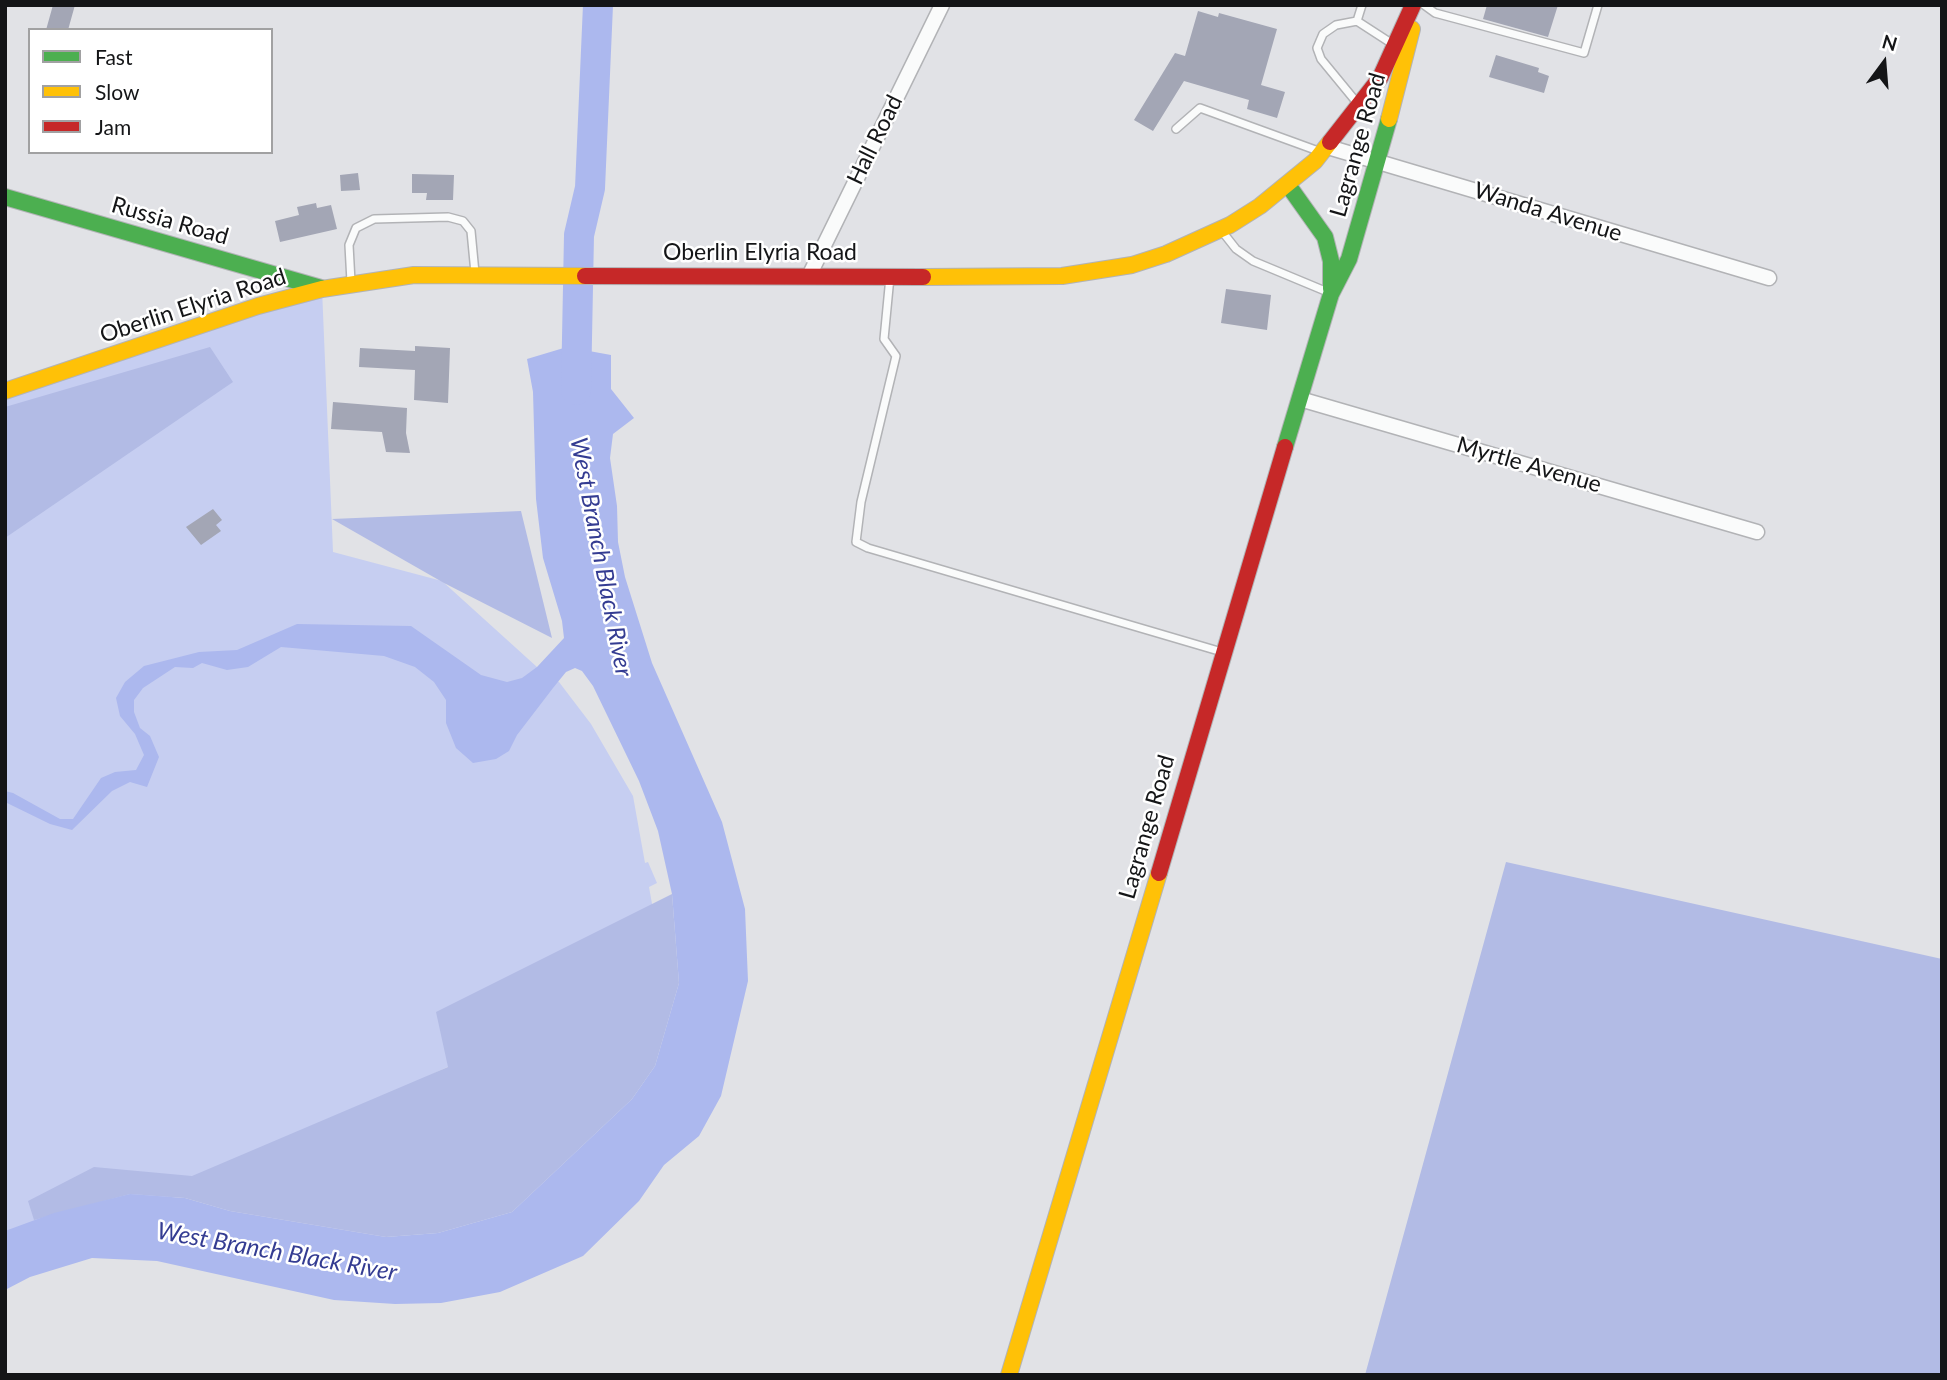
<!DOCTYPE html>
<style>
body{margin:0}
#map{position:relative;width:1947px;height:1380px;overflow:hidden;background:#e1e2e6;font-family:Lato,sans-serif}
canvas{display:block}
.frame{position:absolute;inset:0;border:7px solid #141517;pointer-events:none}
.legend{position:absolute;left:28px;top:28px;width:245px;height:126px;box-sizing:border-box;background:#fff;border:2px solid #a1a1a2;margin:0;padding:9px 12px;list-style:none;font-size:21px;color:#141517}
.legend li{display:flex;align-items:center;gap:14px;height:35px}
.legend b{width:35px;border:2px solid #a1a1a2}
.north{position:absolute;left:1849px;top:28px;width:70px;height:70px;-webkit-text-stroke:5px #fff;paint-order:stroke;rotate:16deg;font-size:19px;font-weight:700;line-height:28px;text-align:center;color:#141517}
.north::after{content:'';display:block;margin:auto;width:24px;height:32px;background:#141517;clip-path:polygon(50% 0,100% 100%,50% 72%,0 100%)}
</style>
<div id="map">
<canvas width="1947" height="1380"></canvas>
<div class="frame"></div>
<ul class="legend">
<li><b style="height:9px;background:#4caf50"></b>Fast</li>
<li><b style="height:9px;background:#ffc107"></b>Slow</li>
<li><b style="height:9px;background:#c62828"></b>Jam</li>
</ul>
<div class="north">N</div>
</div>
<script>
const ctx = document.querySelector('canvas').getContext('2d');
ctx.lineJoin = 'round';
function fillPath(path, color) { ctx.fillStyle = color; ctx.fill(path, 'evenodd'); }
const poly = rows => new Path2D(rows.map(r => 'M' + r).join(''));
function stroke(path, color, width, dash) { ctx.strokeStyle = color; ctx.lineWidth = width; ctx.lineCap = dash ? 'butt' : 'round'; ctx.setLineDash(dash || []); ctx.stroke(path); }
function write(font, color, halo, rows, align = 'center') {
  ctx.font = font + ' Lato,sans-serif'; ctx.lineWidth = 5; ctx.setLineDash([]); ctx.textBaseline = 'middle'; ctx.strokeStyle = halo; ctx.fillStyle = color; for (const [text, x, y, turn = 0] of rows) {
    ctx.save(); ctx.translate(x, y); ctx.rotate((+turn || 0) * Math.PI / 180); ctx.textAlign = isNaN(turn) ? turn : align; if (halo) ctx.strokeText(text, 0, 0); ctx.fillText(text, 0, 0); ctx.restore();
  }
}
fillPath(poly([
 [322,289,333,552,442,581,537,667,559,682,591,724,633,796,645,863,648,862,657,883,649,887,663,965,141,1212,5,1256,5,391]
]), '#c6cef1');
fillPath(poly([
 [210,347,233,382,5,538,5,407],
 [521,511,552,638,444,583,332,519],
 [1506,862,1942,959,1942,1375,1365,1375],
 [672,894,679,983,655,1066,632,1099,512,1212,438,1233,386,1237,230,1211,185,1198,130,1194,34,1220,28,1201,94,1167,192,1176,448,1067,436,1012]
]), '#b2bbe5');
fillPath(poly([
 [567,347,611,355,611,389,634,418,613,434,610,458,617,506,618,542,625,577,652,663,722,822,745,909,748,981,721,1096,699,1136,664,1165,639,1201,583,1256,500,1292,441,1303,395,1304,334,1300,157,1261,92,1258,30,1277,5,1290,5,1231,54,1213,130,1194,185,1198,230,1211,386,1237,438,1233,512,1212,632,1099,655,1066,679,983,672,894,658,831,639,781,593,686,582,671,575,668,566,672,553,688,517,735,509,751,496,759,473,763,456,748,446,723,446,700,434,682,415,667,384,656,281,647,248,667,227,670,202,663,193,668,175,667,143,688,134,700,134,712,140,728,150,736,159,757,147,787,130,782,112,791,72,830,50,824,5,802,5,791,13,793,60,819,73,819,101,778,115,772,136,770,144,755,135,734,120,716,116,698,125,682,144,666,199,652,237,650,297,624,411,626,481,675,507,682,522,678,537,667,564,638,562,621,543,558,536,499,533,392,527,359]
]), '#acb8ee');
stroke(poly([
 [576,390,579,235,590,188,598,5]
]), '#acb8ee', 30);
fillPath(poly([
 [53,5,75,5,68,30,46,30],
 [1487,5,1558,5,1548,37,1483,19],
 [1198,11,1218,17,1219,13,1277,29,1261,85,1285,92,1277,118,1247,109,1249,100,1184,81,1153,131,1134,120,1175,53,1185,56],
 [1496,55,1539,68,1538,72,1549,76,1544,93,1489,77],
 [358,173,360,190,341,191,340,175],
 [412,174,454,175,453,200,426,200,427,193,412,193],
 [316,203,317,208,331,205,337,229,280,242,275,221,299,215,297,207],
 [1226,289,1271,295,1267,330,1221,323],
 [415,346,450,348,448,403,414,400,415,370,359,367,360,348,415,351],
 [333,402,407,408,406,433,410,453,386,452,382,432,331,429],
 [213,509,222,520,216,525,221,531,201,545,186,527]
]), '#a3a6b5');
const lane = poly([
 [1424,5,1435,13,1584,53,1598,5],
 [1357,21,1362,5],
 [1358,104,1321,59,1317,48,1323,34,1336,25,1357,21,1394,45],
 [1176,129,1200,108,1321,152],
 [1221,230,1236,249,1253,261,1330,293],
 [890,277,884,339,896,356,861,502,856,542,868,548,1222,652],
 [351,282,349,245,356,228,374,219,448,217,463,221,471,231,475,273]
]);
const street = poly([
 [1328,147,1769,278],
 [809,276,942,5],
 [1300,399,1757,532]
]);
const fast = poly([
 [1288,185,1325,237,1331,261,1331,289],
 [5,197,321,288],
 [1285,447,1331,294,1349,259,1389,119]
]);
const slow = poly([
 [1389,119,1412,29],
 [923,277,1062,276,1132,265,1166,254,1230,225,1260,206,1315,161,1330,142],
 [5,391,258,306,322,289,414,275,585,276],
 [1009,1375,1159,873]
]);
const jam = poly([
 [1330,142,1380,78,1413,5],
 [585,276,923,277],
 [1159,873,1285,447]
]);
stroke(lane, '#b2b3b6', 10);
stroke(street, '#b2b3b6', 17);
stroke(fast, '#b2b3b6', 18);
stroke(slow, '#b2b3b6', 18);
stroke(jam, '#b2b3b6', 18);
stroke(lane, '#fafbfb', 7);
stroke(street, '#fafbfb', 14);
stroke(fast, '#4caf50', 16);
stroke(slow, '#ffc107', 16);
stroke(jam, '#c62828', 16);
write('23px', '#141517', '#fff', [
 ["Hall Road",875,140,-64],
 ["Lagrange Road",1358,145,-74],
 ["Wanda Avenue",1548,212,17],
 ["Russia Road",170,221,16],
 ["Oberlin Elyria Road",760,253],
 ["Oberlin Elyria Road",193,306,-18],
 ["Myrtle Avenue",1529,465,16],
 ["Lagrange Road",1147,827,-74]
]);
write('italic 24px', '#343c92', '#fff', [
 ["West Branch Black River",601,557,79],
 ["West Branch Black River",277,1252,10]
]);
</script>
